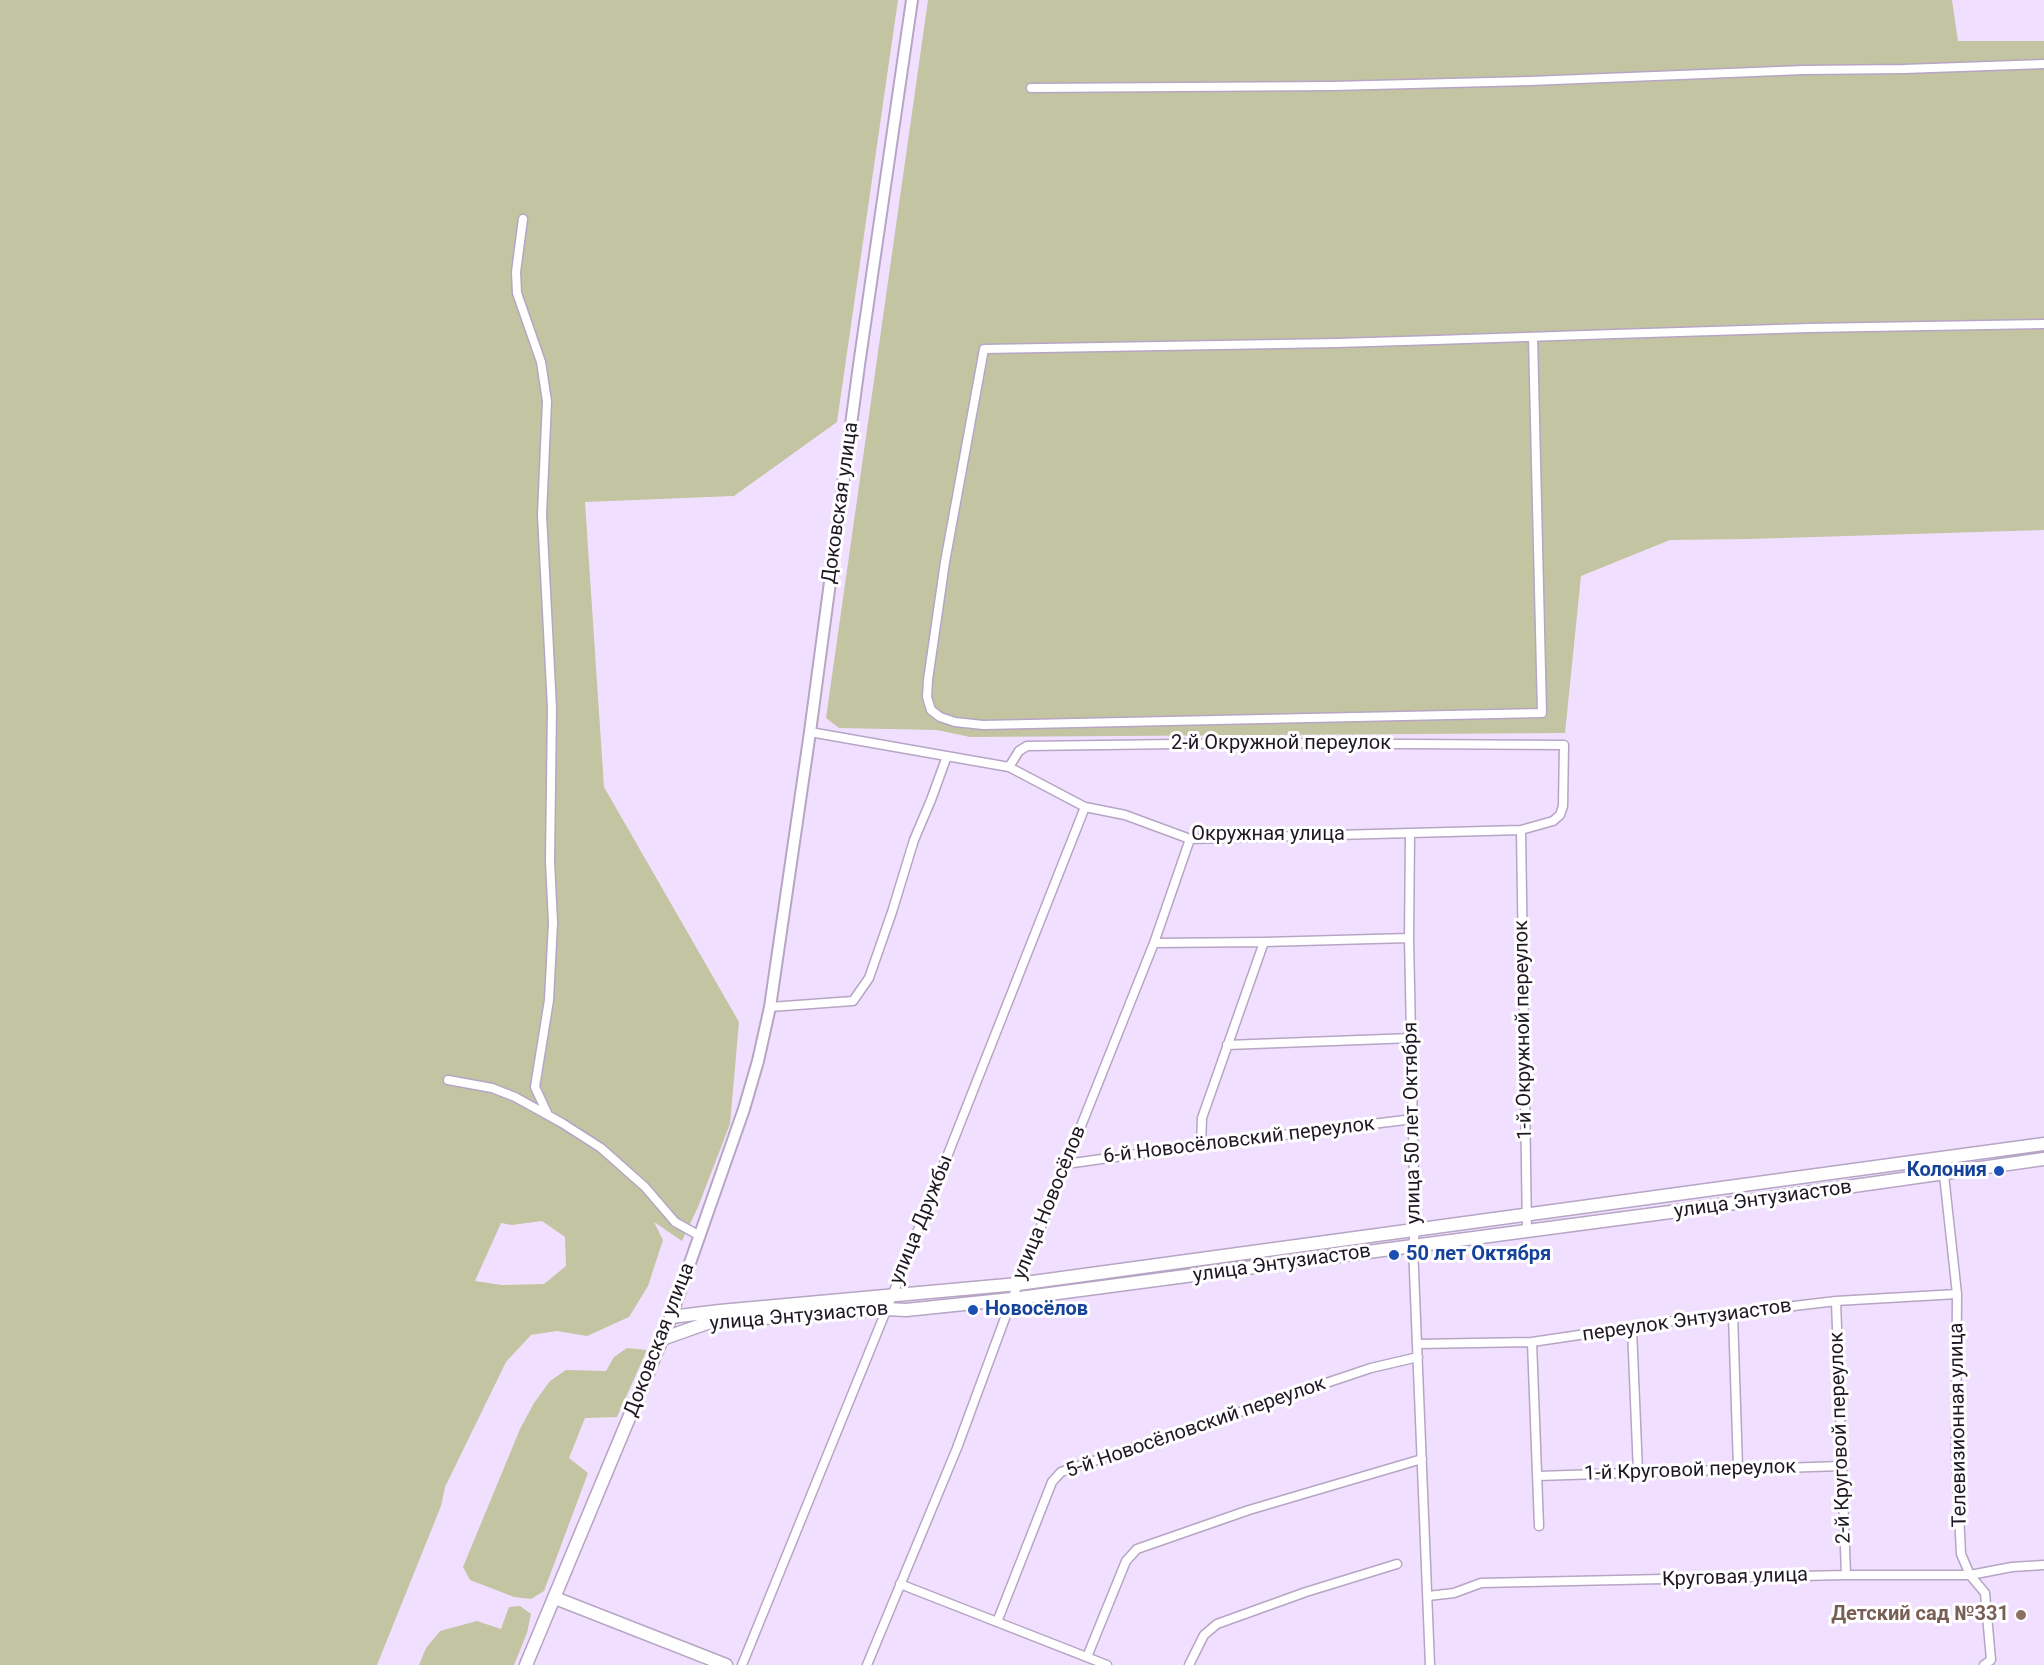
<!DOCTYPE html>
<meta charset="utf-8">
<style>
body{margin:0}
canvas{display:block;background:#f1dfff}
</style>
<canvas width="2044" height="1665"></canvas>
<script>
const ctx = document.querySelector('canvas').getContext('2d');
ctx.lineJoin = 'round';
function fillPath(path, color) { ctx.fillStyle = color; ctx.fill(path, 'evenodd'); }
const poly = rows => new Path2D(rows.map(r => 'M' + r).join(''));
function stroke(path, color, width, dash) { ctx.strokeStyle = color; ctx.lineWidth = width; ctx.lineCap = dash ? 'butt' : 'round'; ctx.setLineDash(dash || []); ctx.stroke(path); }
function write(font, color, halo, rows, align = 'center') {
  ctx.font = font + ' Roboto,sans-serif'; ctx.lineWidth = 6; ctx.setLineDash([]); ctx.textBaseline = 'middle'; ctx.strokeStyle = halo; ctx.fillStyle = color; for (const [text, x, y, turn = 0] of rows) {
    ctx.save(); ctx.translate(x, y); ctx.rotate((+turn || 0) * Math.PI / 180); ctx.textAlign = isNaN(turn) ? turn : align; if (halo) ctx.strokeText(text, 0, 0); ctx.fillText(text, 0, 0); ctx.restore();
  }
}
fillPath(poly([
 [0,0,898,0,837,422,734,496,585,502,604,787,739,1022,730,1124,698,1207,682,1241,654,1222,663,1240,648,1286,629,1317,587,1336,557,1331,531,1335,506,1362,445,1487,441,1506,377,1665,0,1665],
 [542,1221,565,1237,566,1266,544,1284,502,1285,475,1281,501,1223,512,1225],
 [928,0,1952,0,1958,41,2044,41,2044,530,1749,539,1670,540,1581,576,1565,733,970,737,937,730,839,728,826,718],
 [627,1348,647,1350,617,1417,585,1418,569,1458,588,1473,544,1591,531,1599,514,1597,470,1580,463,1567,520,1429,534,1403,550,1381,566,1370,606,1371,614,1357],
 [520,1606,531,1614,527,1633,514,1665,419,1665,426,1648,440,1631,477,1621,501,1629,509,1607]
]), '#c3c5a2');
const minor = poly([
 [1031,88,1332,86,1530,81,1804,70,1904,69,2044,64],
 [523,219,516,272,517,293,541,362,547,401,542,515,552,708,550,861,553,923,549,1000,535,1087,548,1115],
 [1533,337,1542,713,983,725,955,722,940,717,931,710,927,697,928,680,945,562,984,349,1337,343,1436,340,1615,334,1809,328,2044,324],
 [810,732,1009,767,1085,807,1125,815,1190,839,1521,830,1553,821,1560,815,1563,806,1564,745,1252,743,1027,746,1019,751,1009,767],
 [1521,830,1527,1231],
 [1410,834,1409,938,1415,1231,1413,1246,1430,1665],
 [1154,943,1264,942,1409,938],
 [770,1007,853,1001,869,978,892,912,914,840,931,800,947,756],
 [1227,1045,1412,1038],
 [448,1080,492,1088,515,1097,562,1123,601,1148,645,1187,675,1222,700,1236],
 [1201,1145,1202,1118,1264,942],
 [1066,1164,1201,1145,1413,1119],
 [1944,1175,1957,1294,1956,1453,1961,1554,1970,1575,1985,1593,1991,1660,1984,1665],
 [1836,1301,1846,1575],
 [1733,1314,1738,1468],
 [1632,1329,1638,1472],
 [1532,1342,1539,1526],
 [1418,1344,1532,1342,1693,1318,1836,1301,1957,1294],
 [1538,1476,1842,1466],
 [900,1584,1107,1665],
 [1428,1596,1454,1593,1481,1583,1846,1575,1970,1575,2012,1567,2044,1565],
 [997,1622,1052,1482,1061,1472,1371,1368,1418,1357],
 [1087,1657,1126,1561,1137,1549,1249,1510,1422,1459],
 [742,1665,892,1296,1085,807],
 [867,1665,957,1448,1012,1299,1154,943,1190,839],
 [1189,1665,1204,1635,1217,1624,1306,1592,1397,1564]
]);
const tertiary = poly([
 [671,1317,744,1109,758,1061,770,1007,810,732,859,365,912,0]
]);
const secondary = poly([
 [662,1339,710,1322,886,1309,906,1310,1012,1299,1678,1211,2044,1159],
 [555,1598,726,1665],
 [526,1665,671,1317,720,1311,1018,1284,2044,1144]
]);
stroke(minor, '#b6a5c4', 11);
stroke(tertiary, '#b6a5c4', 14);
stroke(secondary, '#b6a5c4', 15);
stroke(minor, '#fff', 8);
stroke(tertiary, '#fff', 10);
stroke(secondary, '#fff', 12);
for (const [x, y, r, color] of [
 [1999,1171,6,"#1a4fb4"],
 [1394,1255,6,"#1a4fb4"],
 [973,1310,6,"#1a4fb4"],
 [2021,1615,6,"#8d6e63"]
]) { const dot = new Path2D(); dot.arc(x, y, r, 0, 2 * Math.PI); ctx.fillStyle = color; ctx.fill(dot); stroke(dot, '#fff', 2); }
write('20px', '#1f1824', '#fff', [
 ["Доковская улица",841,503,-82],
 ["2-й Окружной переулок",1281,744],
 ["Окружная улица",1268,835],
 ["1-й Окружной переулок",1524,1030,-91],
 ["улица 50 лет Октября",1413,1123,-91],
 ["6-й Новосёловский переулок",1239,1141,-7],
 ["улица Энтузиастов",1763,1200,-8],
 ["улица Новосёлов",1050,1203,-68],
 ["улица Дружбы",922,1220,-68],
 ["улица Энтузиастов",1282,1264,-8],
 ["улица Энтузиастов",799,1317,-5],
 ["переулок Энтузиастов",1687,1321,-8],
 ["Доковская улица",660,1340,-69],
 ["Телевизионная улица",1959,1425,-91],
 ["5-й Новосёловский переулок",1196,1428,-19],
 ["2-й Круговой переулок",1841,1438,-92],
 ["1-й Круговой переулок",1690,1471,-2],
 ["Круговая улица",1735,1578,-2]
]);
write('bold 20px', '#164399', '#fff', [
 ["Колония",1987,1171,"right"],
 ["50 лет Октября",1406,1255],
 ["Новосёлов",985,1310]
], 'left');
write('bold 20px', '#785e54', '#fff', [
 ["Детский сад №331",2009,1615]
], 'right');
</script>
